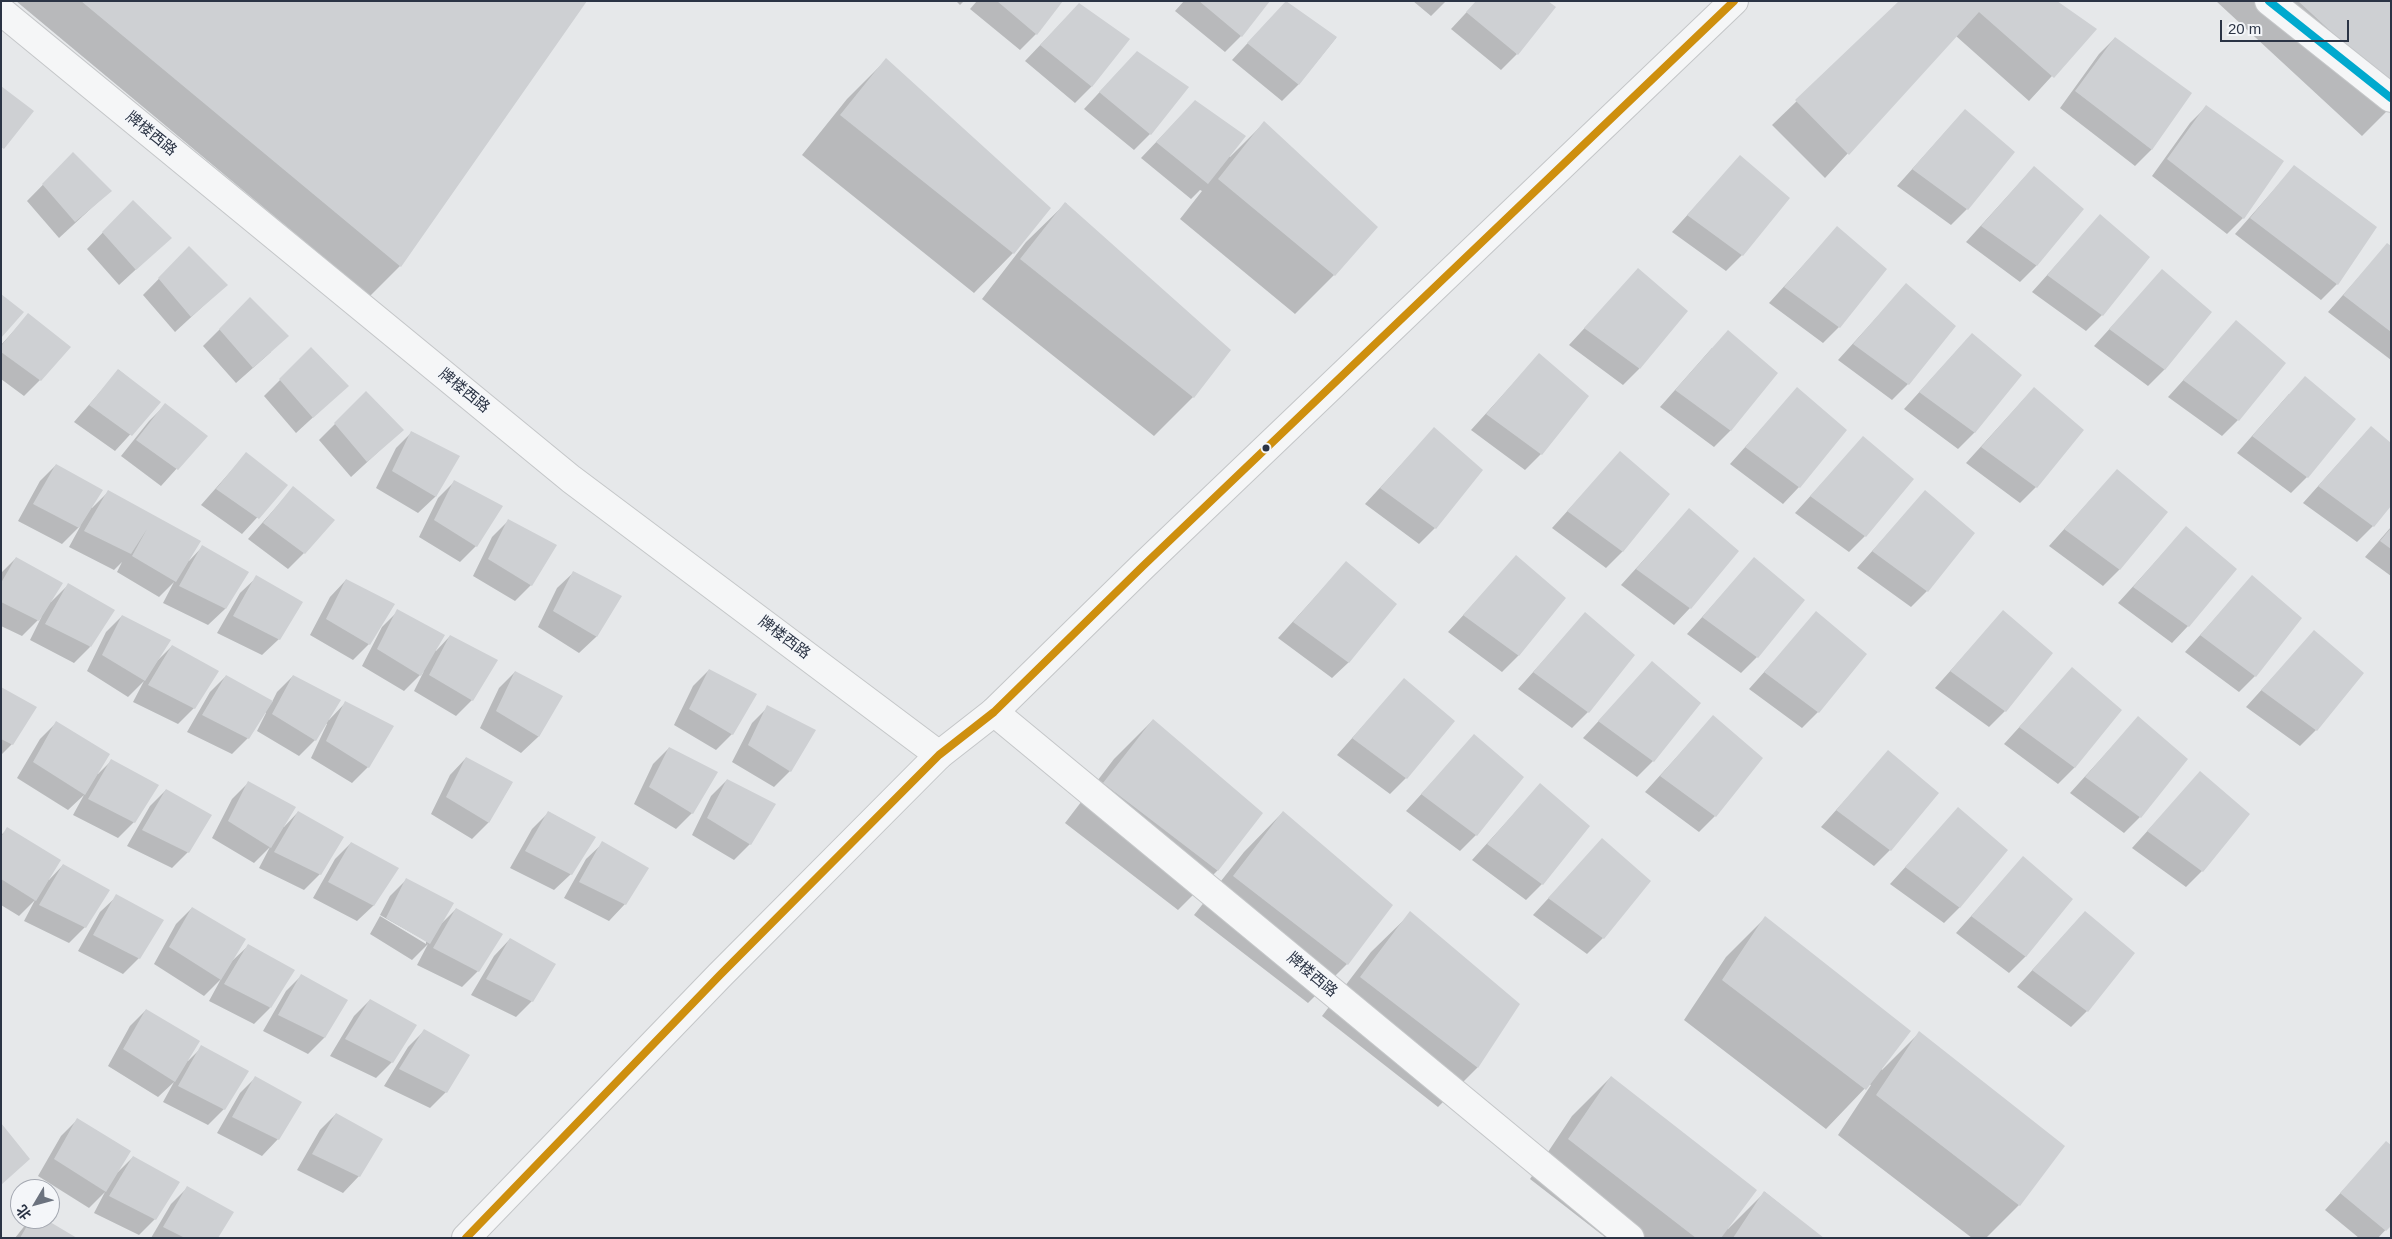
<!DOCTYPE html>
<meta charset="utf-8">
<style>
body{margin:0}
#map{position:relative;width:2392px;height:1239px;overflow:hidden;background:#e6e8ea;font-family:Arial,"Noto Sans SC",sans-serif}
canvas{display:block}
.frame{position:absolute;inset:0;border:2px solid #2b3445;pointer-events:none}
.north{position:absolute;left:10px;top:1179px;width:50px;height:50px;box-sizing:border-box;background:#f4f6f9;border:1px solid #a4a8b1;border-radius:50%;rotate:233deg;font-size:14px;font-weight:700;line-height:20px;text-align:center;color:#2b3445}
.north::after{content:'';display:block;margin:auto;width:18px;height:22px;background:#6c737f;clip-path:polygon(50% 0,100% 100%,50% 72%,0 100%)}
.scale{position:absolute;left:2220px;top:20px;width:129px;height:22px;box-sizing:border-box;border:2px solid #2b3445;border-top:0;padding-left:6px;font-size:15px;line-height:18px;white-space:nowrap;color:#2b3445;-webkit-text-stroke:4px #f4f6f9;paint-order:stroke}
</style>
<div id="map">
<canvas width="2392" height="1239"></canvas>
<div class="frame"></div>
<div class="north">北</div>
<div class="scale">20 m</div>
</div>
<script>
const ctx = document.querySelector('canvas').getContext('2d');
ctx.lineJoin = 'round';
function fillPath(path, color) { ctx.fillStyle = color; ctx.fill(path, 'evenodd'); }
const poly = rows => new Path2D(rows.map(r => 'M' + r).join(''));
function stroke(path, color, width, dash) { ctx.strokeStyle = color; ctx.lineWidth = width; ctx.lineCap = dash ? 'butt' : 'round'; ctx.setLineDash(dash || []); ctx.stroke(path); }
function write(font, color, halo, rows, align = 'center') {
  ctx.font = font + ' Arial,"Noto Sans SC",sans-serif'; ctx.lineWidth = 5; ctx.setLineDash([]); ctx.textBaseline = 'middle'; ctx.strokeStyle = halo; ctx.fillStyle = color; for (const [text, x, y, turn = 0] of rows) {
    ctx.save(); ctx.translate(x, y); ctx.rotate((+turn || 0) * Math.PI / 180); ctx.textAlign = isNaN(turn) ? turn : align; if (halo) ctx.strokeText(text, 0, 0); ctx.fillText(text, 0, 0); ctx.restore();
  }
}
fillPath(poly([
 [16,1,586,1,400,266,370,296],
 [956,1,964,1,960,5],
 [977,1,1062,1,1036,34,1020,50,970,9],
 [1184,1,1268,1,1241,36,1225,52,1175,11],
 [1413,1,1446,1,1431,16],
 [1477,1,1517,54,1501,70,1451,29],
 [1901,1,2054,1,2095,29,2029,101,1956,36,1825,178,1772,125],
 [2216,1,2391,1,2391,107,2362,136],
 [1270,19,1336,38,1298,85,1282,101,1232,60],
 [1063,21,1128,39,1091,87,1075,103,1025,61],
 [2115,38,2190,94,2151,150,2135,166,2060,108,2099,54],
 [886,60,1050,208,1013,253,974,293,802,155,847,99],
 [1121,69,1187,87,1150,134,1134,150,1084,109],
 [2206,107,2243,218,2227,234,2152,176,2190,123],
 [1965,110,1967,209,1951,225,1897,186],
 [1179,118,1230,157,1264,123,1334,275,1295,314,1180,219,1202,191,1200,190,1191,199,1141,158],
 [73,154,110,191,59,238,27,201],
 [1740,157,1742,255,1726,271,1672,232],
 [2034,167,2082,209,2036,266,2020,282,1966,242],
 [2294,167,2337,284,2321,300,2235,234],
 [133,201,170,238,119,285,87,249],
 [1066,203,1193,397,1154,436,982,299,1026,242],
 [2100,216,2102,315,2086,331,2032,292],
 [1837,228,1839,327,1823,343,1769,303],
 [2387,245,2391,248,2391,360,2328,312],
 [189,248,226,285,175,332,143,295],
 [1638,270,1639,369,1623,385,1569,345],
 [2162,271,2210,312,2164,370,2148,386,2094,346],
 [1906,285,1908,384,1892,400,1838,360],
 [250,299,271,352,236,383,203,346],
 [28,315,40,380,24,396,1,379,1,345],
 [2236,322,2284,363,2238,420,2222,436,2168,397],
 [1972,334,2020,375,1974,433,1958,449,1904,409],
 [1712,348,1777,373,1730,431,1714,447,1660,407],
 [311,349,347,386,296,433,264,396],
 [1539,355,1541,454,1525,470,1471,430],
 [119,370,159,403,115,451,74,422],
 [2034,388,2036,487,2020,503,1966,463],
 [1797,389,1846,430,1799,487,1783,504,1730,464],
 [366,393,402,430,351,477,319,440],
 [2289,394,2307,477,2291,493,2237,453],
 [165,405,206,436,161,486,121,456,149,421],
 [2371,427,2373,526,2357,542,2303,503],
 [1434,429,1435,528,1419,544,1365,504],
 [412,432,458,456,435,497,418,513,376,488,396,448],
 [1863,438,1865,536,1849,552,1795,513],
 [1620,453,1668,494,1622,552,1606,568,1552,528],
 [246,454,286,486,242,534,201,505],
 [56,465,92,508,108,492,189,561,202,547,247,572,225,609,208,625,163,603,174,582,159,597,117,572,122,562,114,570,69,547,81,525,62,544,18,521,40,481],
 [454,482,476,546,460,562,419,537,438,498],
 [2102,487,2166,512,2119,570,2103,586,2049,546],
 [293,488,304,553,288,569,248,539],
 [1925,492,1927,591,1911,607,1857,568],
 [1689,510,1690,608,1674,625,1621,585],
 [508,521,531,585,515,601,473,576,492,537],
 [2391,527,2391,576,2365,557],
 [2186,528,2235,569,2188,626,2172,643,2118,603],
 [1516,557,1565,598,1518,656,1502,672,1448,632],
 [16,558,51,602,68,585,90,647,74,663,30,640,42,616,22,636,1,626,1,573],
 [1754,559,1803,600,1757,657,1741,673,1687,634],
 [1346,563,1349,662,1332,678,1278,638],
 [574,572,620,597,596,637,579,653,538,627,557,588],
 [257,577,279,639,262,655,217,633,240,593],
 [2252,577,2255,676,2239,692,2185,652],
 [346,580,393,604,369,644,353,660,310,635,330,597],
 [398,611,436,651,450,636,472,700,456,716,414,691,424,671,404,691,362,666,382,627],
 [2003,612,2005,711,1989,727,1935,688],
 [1817,613,1818,712,1802,728,1749,689],
 [1585,614,1588,712,1572,728,1518,689],
 [122,616,158,660,172,646,194,708,178,724,133,702,144,681,128,697,87,671,106,632],
 [2314,632,2316,730,2300,746,2246,707],
 [1652,663,1653,761,1637,777,1583,738],
 [2072,669,2121,710,2074,768,2058,784,2004,744],
 [709,670,755,694,732,734,716,750,674,725,693,686],
 [515,672,561,697,538,737,521,753,480,728,499,688],
 [226,676,272,702,277,692,293,676,329,720,346,702,368,767,352,783,311,758,327,724,325,723,315,740,299,756,257,731,266,713,265,712,248,738,232,754,187,732,210,692],
 [1405,679,1406,778,1390,794,1337,755],
 [1,688,12,744,1,755],
 [768,707,790,771,774,787,732,762,752,723],
 [1713,717,1715,816,1699,832,1645,792],
 [2138,718,2140,817,2124,833,2070,793],
 [1153,720,1261,813,1217,871,1178,910,1065,823,1114,759],
 [56,723,98,774,112,760,134,822,118,838,73,815,84,795,68,810,17,778,40,739],
 [1474,736,1476,835,1460,851,1406,811],
 [669,748,692,813,676,829,634,804,653,764],
 [1888,752,1890,850,1874,866,1821,827],
 [466,758,512,783,488,823,472,839,431,814,450,775],
 [2200,773,2248,814,2202,871,2186,887,2132,848],
 [727,780,750,844,734,860,692,835,711,796],
 [248,783,284,827,298,812,320,874,304,890,259,868,270,847,254,863,212,838,232,799],
 [1540,785,1542,884,1526,900,1472,860],
 [166,790,188,852,172,868,127,846,150,806],
 [1958,809,1960,907,1944,923,1890,884],
 [549,812,594,837,571,874,554,890,510,868,532,829],
 [1283,812,1347,964,1308,1003,1194,915,1244,852],
 [8,829,49,880,63,865,85,927,69,943,24,921,35,900,19,916,1,905,1,835],
 [1602,840,1603,938,1587,954,1533,915],
 [351,843,374,905,357,921,313,898,335,859],
 [603,843,647,868,625,904,609,921,564,898,586,859],
 [2023,858,2072,899,2025,957,2009,973,1956,933],
 [406,880,442,923,456,909,478,971,462,987,417,965,428,944,412,960,370,934,380,916,426,944,426,941,380,915,390,896],
 [117,896,139,958,123,974,78,951,100,912],
 [192,908,232,961,248,946,270,1008,254,1024,209,1001,221,979,204,996,154,964,176,924],
 [2085,912,2087,1011,2071,1027,2017,987],
 [1411,913,1518,1005,1477,1068,1438,1107,1322,1016,1371,952],
 [1765,918,1882,1070,1919,1033,2019,1205,1986,1238,1972,1238,1838,1135,1871,1085,1869,1084,1826,1129,1684,1020,1726,957],
 [510,939,532,1001,516,1017,471,995,494,956],
 [302,975,346,1001,324,1038,308,1054,263,1031,286,991],
 [370,1000,392,1062,376,1078,330,1056,354,1016],
 [146,1010,188,1061,202,1047,224,1109,208,1125,163,1102,174,1082,158,1097,108,1066,130,1026],
 [424,1031,446,1092,430,1108,384,1086,408,1047],
 [256,1077,278,1139,262,1156,217,1133,240,1093],
 [1611,1077,1728,1229,1765,1192,1822,1238,1606,1238,1530,1179,1572,1116],
 [336,1114,359,1176,343,1193,297,1170,320,1130],
 [77,1120,118,1172,133,1157,155,1219,139,1235,94,1213,105,1192,89,1208,38,1176,61,1136],
 [2386,1143,2391,1224,2378,1238,2359,1238,2325,1210],
 [187,1188,216,1238,151,1238,171,1204],
 [30,1219,43,1219,74,1238,15,1238]
]), '#0003');
fillPath(poly([
 [81,1,587,1,401,267],
 [997,1,1063,1,1037,35],
 [1199,1,1270,1,1242,37],
 [1286,1,1337,37,1299,85,1247,43],
 [1476,1,1548,1,1556,7,1518,55,1466,12],
 [1899,1,2057,1,2097,29,2054,78,1979,12,1849,155,1795,100],
 [2298,1,2391,1,2391,87],
 [1079,3,1130,39,1092,87,1040,45],
 [2115,37,2192,93,2152,150,2075,91],
 [1137,51,1189,87,1151,135,1099,92],
 [886,58,1051,208,1014,254,840,115],
 [1,86,34,111,4,149,1,147],
 [1195,100,1246,136,1208,184,1156,142],
 [2206,105,2284,161,2244,219,2167,159],
 [1965,109,2015,152,1968,210,1912,169],
 [1264,121,1378,227,1335,276,1218,179],
 [73,152,112,191,75,222,42,184],
 [1740,155,1790,198,1743,256,1687,215],
 [2294,165,2377,227,2338,285,2250,218],
 [2034,166,2084,209,2037,266,1981,226],
 [133,200,172,238,136,270,102,232],
 [1065,202,1231,350,1194,398,1020,259],
 [2100,214,2150,257,2103,316,2047,275],
 [1837,226,1887,269,1840,328,1784,287],
 [2387,243,2391,246,2391,332,2343,295],
 [189,246,228,285,191,317,158,278],
 [1638,268,1688,311,1640,369,1584,328],
 [2162,269,2212,312,2165,370,2109,329],
 [1906,283,1956,326,1909,385,1853,344],
 [1,294,24,312,1,338],
 [250,297,289,336,253,368,219,329],
 [28,313,71,347,41,381,1,352,1,346],
 [2236,320,2286,363,2239,421,2183,380],
 [1728,330,1778,373,1731,431,1675,390],
 [1972,333,2022,375,1975,433,1919,392],
 [311,347,349,386,313,418,279,379],
 [1539,353,1589,396,1542,455,1486,414],
 [118,369,161,402,132,436,89,405],
 [2305,376,2356,419,2308,478,2252,436],
 [1797,387,1847,430,1800,488,1745,447],
 [2034,387,2084,430,2037,488,1981,447],
 [366,391,404,430,367,462,334,423],
 [165,403,208,436,178,470,136,440],
 [2371,426,2391,443,2391,506,2374,527,2318,486],
 [1434,427,1483,470,1436,529,1380,488],
 [411,431,460,456,436,497,392,471],
 [1863,436,1914,479,1866,537,1810,496],
 [1620,451,1670,494,1623,552,1567,511],
 [246,452,288,485,259,519,216,489],
 [56,464,103,490,79,528,33,504],
 [2117,469,2168,512,2120,570,2064,529],
 [454,480,503,506,477,547,434,520],
 [293,486,335,520,305,554,263,523],
 [108,490,201,541,176,582,132,556,147,529,131,554,84,531],
 [1925,490,1975,533,1928,592,1872,551],
 [1689,508,1739,551,1691,609,1636,569],
 [508,519,557,545,532,586,488,559],
 [2186,526,2237,569,2189,627,2133,587],
 [2391,528,2391,549,2380,541],
 [202,545,249,572,226,609,179,586],
 [1516,555,1566,598,1519,656,1463,615],
 [16,557,63,583,39,621,1,602,1,583],
 [1754,557,1805,600,1758,658,1702,617],
 [1346,561,1397,604,1349,663,1293,622],
 [573,571,622,596,597,637,553,611],
 [256,575,303,602,280,640,233,616],
 [2252,575,2302,618,2256,677,2200,635],
 [346,579,395,604,370,645,326,619],
 [68,583,115,610,91,647,45,624],
 [397,609,445,635,421,676,377,649],
 [2003,610,2053,653,2006,712,1950,671],
 [1816,611,1867,654,1819,713,1764,672],
 [1585,612,1635,655,1589,713,1533,672],
 [122,615,171,640,145,681,102,655],
 [2314,630,2364,673,2317,731,2261,690],
 [450,635,498,660,473,701,429,675],
 [172,645,219,671,195,709,148,685],
 [1652,661,1701,703,1654,762,1598,721],
 [2072,667,2122,710,2075,768,2019,727],
 [709,669,757,694,733,735,689,709],
 [515,671,563,696,539,737,496,711],
 [226,675,273,701,249,739,202,715],
 [293,675,341,700,316,741,272,714],
 [1404,678,1455,721,1407,779,1352,738],
 [1,687,37,707,13,745,1,739],
 [345,701,394,726,369,768,326,741],
 [767,705,816,730,791,772,748,745],
 [1713,715,1763,758,1716,817,1660,776],
 [2138,716,2188,759,2141,818,2085,777],
 [1153,719,1263,813,1218,871,1103,783],
 [56,721,110,754,85,795,33,762],
 [1474,734,1524,777,1477,836,1421,794],
 [669,747,718,772,693,814,649,787],
 [1888,750,1939,793,1891,851,1836,810],
 [466,757,513,782,489,823,446,797],
 [111,759,159,785,135,823,88,799],
 [2200,771,2250,814,2203,872,2147,831],
 [727,779,776,804,751,845,707,818],
 [248,781,296,807,271,848,228,821],
 [1540,783,1590,826,1543,885,1487,844],
 [166,789,212,815,189,853,142,830],
 [1958,807,2008,850,1960,908,1905,867],
 [298,811,344,837,321,875,274,852],
 [548,811,596,837,572,875,525,851],
 [1283,811,1393,905,1348,965,1233,876],
 [7,827,61,860,36,901,1,879,1,837],
 [1602,838,1651,881,1604,939,1548,898],
 [602,841,649,868,626,905,579,882],
 [351,842,399,868,374,906,328,882],
 [2023,856,2073,899,2026,957,1971,916],
 [63,864,110,890,86,928,39,905],
 [406,878,454,903,430,944,386,918],
 [116,894,164,920,140,959,93,935],
 [192,907,246,939,221,980,169,947],
 [456,908,503,934,479,972,433,948],
 [1410,911,1520,1004,1478,1068,1360,977],
 [2085,911,2135,953,2088,1012,2032,970],
 [1765,916,1911,1031,1866,1090,1722,980],
 [510,938,556,964,533,1002,486,979],
 [248,944,295,970,271,1008,224,984],
 [301,974,348,1000,325,1038,278,1015],
 [370,999,417,1025,393,1063,345,1039],
 [146,1009,200,1041,175,1082,123,1049],
 [424,1029,470,1055,447,1093,399,1069],
 [1919,1031,2065,1146,2020,1206,1876,1095],
 [201,1045,249,1071,225,1110,178,1086],
 [255,1076,302,1102,279,1140,232,1117],
 [1611,1076,1757,1190,1721,1238,1696,1238,1568,1139],
 [336,1113,383,1139,360,1177,312,1154],
 [77,1118,131,1151,106,1192,54,1159],
 [1,1123,30,1159,1,1185],
 [2386,1141,2391,1145,2391,1226,2386,1231,2340,1193],
 [133,1156,180,1182,156,1220,109,1196],
 [187,1186,234,1212,218,1238,185,1238,163,1227],
 [1764,1191,1824,1238,1733,1238],
 [31,1219,45,1219,77,1238,20,1238]
]), '#ced0d3');
const minor = poly([
 [2269,1,2391,98],
 [1,11,571,479,939,755],
 [994,712,1630,1238]
]);
const tertiary = poly([
 [466,1238,720,975,939,755,994,712,1143,566,1734,1]
]);
stroke(minor, '#c4c6c8', 30);
stroke(tertiary, '#c4c6c8', 30);
stroke(minor, '#f5f6f7', 28);
stroke(tertiary, '#f5f6f7', 28);
stroke(poly([
 [466,1238,720,975,939,755,994,712,1143,566,1734,1]
]), '#ce8f0e', 8);
stroke(poly([
 [2269,1,2391,98]
]), '#00a9ce', 8);
for (const [x, y, r, color] of [
 [1266,448,4.5,"#2b3445"]
]) { const dot = new Path2D(); dot.arc(x, y, r, 0, 2 * Math.PI); ctx.fillStyle = color; ctx.fill(dot); stroke(dot, '#f4f6f9', 2); }
write('15px', '#2b3445', '#f4f6f9', [
 ["牌楼西路",151,134,39],
 ["牌楼西路",464,391,39],
 ["牌楼西路",784,638,37],
 ["牌楼西路",1312,975,40]
]);
</script>
